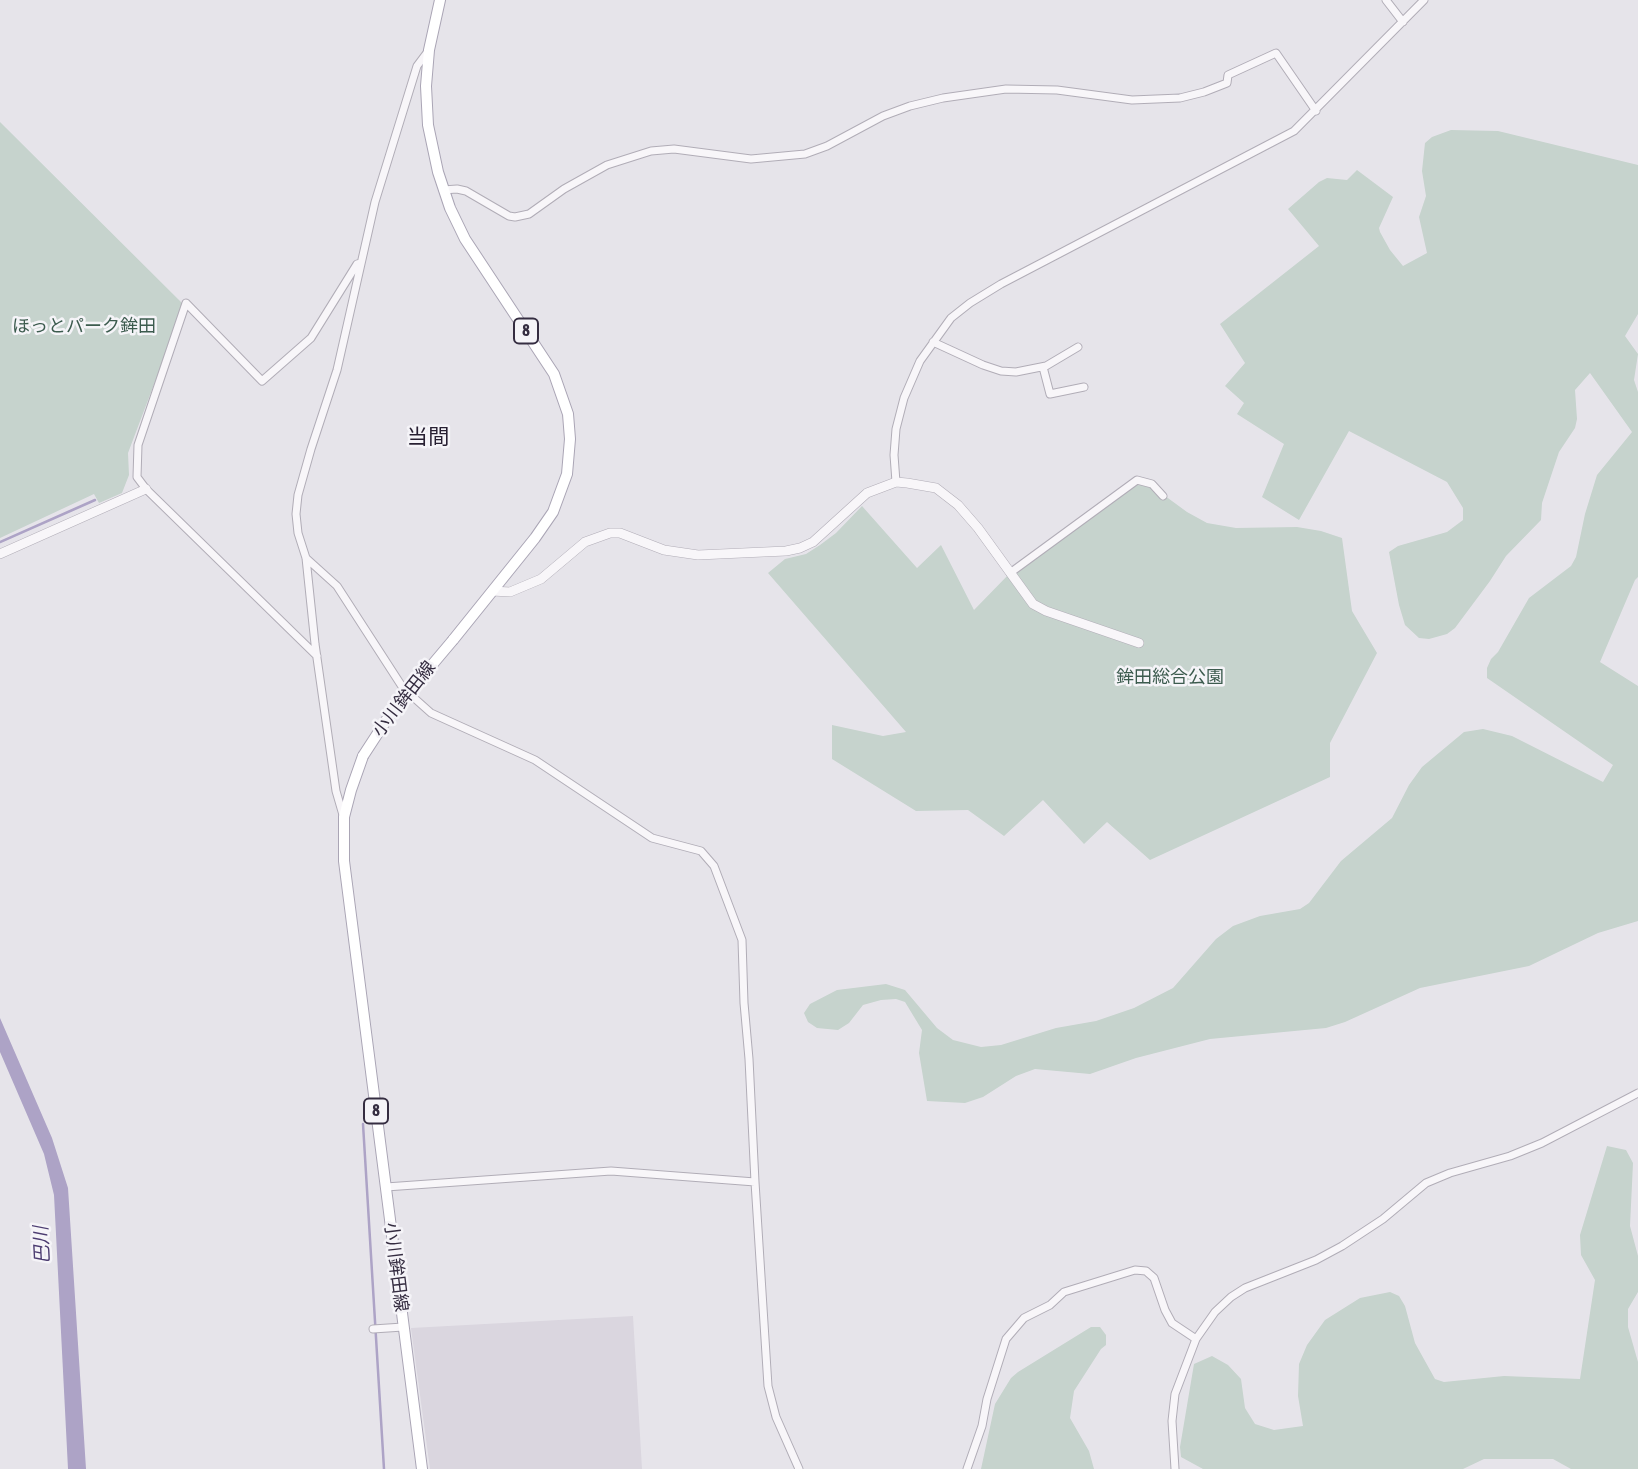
<!DOCTYPE html>
<meta charset="utf-8">
<style>
body{margin:0}
canvas{display:block;background:#e6e4ea}
</style>
<canvas width="1638" height="1469"></canvas>
<script>
const ctx = document.querySelector('canvas').getContext('2d');
ctx.lineJoin = 'round';
function fillPath(path, color) { ctx.fillStyle = color; ctx.fill(path, 'evenodd'); }
const poly = rows => new Path2D(rows.map(r => 'M' + r).join(''));
function stroke(path, color, width, dash) { ctx.strokeStyle = color; ctx.lineWidth = width; ctx.lineCap = dash ? 'butt' : 'round'; ctx.setLineDash(dash || []); ctx.stroke(path); }
function write(font, color, halo, rows, align = 'center') {
  ctx.font = font + ' "Asap Condensed","Noto Sans JP",sans-serif'; ctx.lineWidth = 5; ctx.setLineDash([]); ctx.textBaseline = 'middle'; ctx.strokeStyle = halo; ctx.fillStyle = color; for (const [text, x, y, turn = 0] of rows) {
    ctx.save(); ctx.translate(x, y); ctx.rotate((+turn || 0) * Math.PI / 180); ctx.textAlign = isNaN(turn) ? turn : align; if (halo) ctx.strokeText(text, 0, 0); ctx.fillText(text, 0, 0); ctx.restore();
  }
}
fillPath(poly([
 [633,1316,642,1469,430,1469,411,1328]
]), '#dad6df');
fillPath(poly([
 [0,122,184,305,128,453,129,475,122,493,99,503,94,494,0,538],
 [1451,130,1498,131,1638,165,1638,314,1625,336,1638,354,1634,380,1638,392,1638,577,1635,580,1600,662,1638,686,1638,921,1598,933,1529,966,1420,988,1345,1022,1326,1028,1210,1039,1136,1058,1090,1074,1035,1069,1016,1076,983,1097,965,1103,927,1101,919,1053,922,1030,905,1002,896,999,881,1000,863,1005,849,1023,838,1030,817,1028,808,1022,804,1013,810,1004,837,990,886,984,905,990,937,1028,953,1040,981,1047,1001,1045,1056,1028,1096,1021,1134,1008,1173,988,1216,939,1233,926,1260,916,1300,909,1309,903,1341,861,1392,818,1409,785,1422,767,1464,732,1483,729,1512,736,1603,782,1613,765,1487,678,1487,668,1491,659,1498,652,1529,598,1571,566,1576,557,1585,514,1597,475,1632,432,1590,373,1575,390,1577,419,1575,428,1559,452,1542,503,1541,520,1506,556,1490,581,1455,628,1447,634,1429,639,1419,638,1405,625,1399,605,1389,552,1398,546,1447,532,1463,520,1463,508,1447,482,1349,431,1299,520,1262,497,1284,444,1237,414,1244,403,1225,386,1245,363,1220,324,1319,246,1288,209,1319,182,1327,178,1347,180,1357,170,1393,197,1379,228,1380,232,1390,250,1403,266,1427,253,1419,217,1426,196,1422,171,1425,143,1432,137],
 [1137,480,1146,482,1187,512,1207,523,1236,528,1297,527,1321,531,1342,538,1352,611,1377,653,1330,743,1330,777,1150,860,1107,822,1084,844,1043,800,1004,836,968,810,916,811,832,759,832,725,883,736,906,732,768,573,785,559,806,554,820,545,836,533,862,506,917,568,941,545,974,610,1010,573],
 [1607,1146,1626,1150,1633,1163,1630,1226,1638,1256,1638,1292,1628,1309,1628,1327,1638,1362,1638,1469,1571,1469,1553,1459,1484,1459,1463,1469,1203,1469,1181,1457,1180,1447,1194,1364,1212,1356,1228,1365,1241,1379,1245,1408,1255,1424,1274,1430,1303,1426,1298,1396,1299,1364,1307,1345,1325,1320,1360,1298,1390,1292,1399,1296,1405,1306,1415,1343,1435,1379,1444,1382,1504,1376,1580,1379,1595,1280,1581,1255,1580,1235],
 [1091,1327,1100,1327,1106,1335,1106,1345,1101,1349,1074,1391,1070,1418,1089,1451,1094,1469,981,1469,995,1404,1011,1378,1018,1372]
]), '#c6d3cd');
fillPath(poly([
 [0,1018,52,1138,68,1188,86,1469,68,1469,54,1195,44,1154,0,1052]
]), '#ada3c6');
stroke(poly([
 [0,542,95,500],
 [363,1124,384,1469]
]), '#ada3c6', 2.5);
const minor = poly([
 [1386,0,1403,22],
 [443,190,457,189,466,191,509,216,515,217,529,214,564,189,607,165,651,151,674,149,751,159,805,154,827,146,883,116,910,106,943,98,1006,89,1057,90,1132,100,1180,98,1204,92,1227,83,1228,75,1276,53,1316,111],
 [933,342,983,365,1001,371,1016,372,1046,366,1078,347],
 [1043,367,1050,394,1084,387],
 [896,482,894,455,896,429,904,398,920,361,951,318,970,303,1001,284,1294,131,1424,0],
 [306,558,337,586,403,688,431,713,535,760,652,838,701,851,714,866,742,940,744,1003,749,1059,755,1182,768,1386,776,1417,799,1469],
 [1010,573,1137,480,1152,484,1163,496],
 [317,656,146,489,137,477,138,445,186,303,262,381,311,338,357,264,361,263],
 [343,815,336,791,315,644,306,558,298,533,296,514,298,495,311,449,337,370,375,202,417,66,429,50],
 [386,1187,611,1171,755,1182],
 [373,1329,403,1327],
 [967,1469,982,1426,987,1399,1006,1339,1024,1318,1050,1305,1064,1292,1135,1270,1146,1271,1154,1278,1165,1310,1172,1323,1196,1339],
 [1175,1469,1172,1421,1175,1394,1196,1339,1215,1312,1231,1297,1245,1288,1316,1260,1342,1246,1383,1219,1426,1183,1450,1173,1510,1156,1542,1143,1638,1093]
]);
const tertiary = poly([
 [0,554,146,489],
 [492,591,510,592,541,579,585,542,610,533,620,533,664,550,698,555,786,551,800,548,813,542,867,493,896,482,907,483,936,488,958,505,978,528,1033,604,1046,611,1139,643]
]);
const primary = poly([
 [440,0,429,50,426,86,428,125,438,172,450,208,465,239,554,374,568,414,570,439,567,474,553,512,535,538,453,640],
 [363,756,351,790,344,817,344,861,422,1469]
]);
stroke(minor, '#b1adb7', 9);
stroke(tertiary, '#b1adb7', 10);
stroke(primary, '#aaa5b5', 12);
stroke(minor, '#f8f6f9', 7);
stroke(tertiary, '#f8f6f9', 9);
stroke(primary, '#fff', 10);
const primaryBridge = poly([
 [363,756,389,716,453,640]
]);
stroke(primaryBridge, '#aaa5b5', 12, []);
stroke(primaryBridge, '#fff', 10);
for (const [x, y, w] of [
 [526,331,24],
 [376,1111,24]
]) { const box = new Path2D(); box.roundRect(x - w / 2, y - 12.5, w, 25, 5); ctx.fillStyle = '#f5f4f8'; ctx.fill(box); stroke(box, '#352d41', 2); }
write('bold 16px', '#352d41', null, [
 ["8",526,331],
 ["8",376,1111]
]);
write('18px', '#3c5b4e', '#f5f4f8', [
 ["ほっとパーク鉾田",84,326],
 ["鉾田総合公園",1170,677]
]);
write('18px', '#352d41', '#f5f4f8', [
 ["小川鉾田線",404,699,-52],
 ["小川鉾田線",396,1267,83]
]);
write('italic 19px', '#4c3c71', '#f5f4f8', [
 ["巴川",42,1245,-93]
]);
write('21px', '#271f32', '#f5f4f8', [
 ["当間",428,437]
]);
</script>
